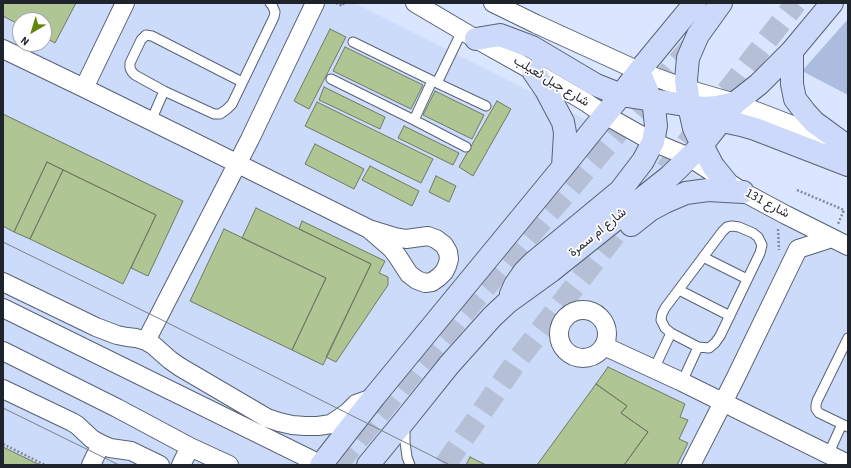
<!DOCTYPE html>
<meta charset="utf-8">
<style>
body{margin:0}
#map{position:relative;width:851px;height:468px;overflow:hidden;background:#dae6ff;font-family:"Source Sans 3",sans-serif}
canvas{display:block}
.frame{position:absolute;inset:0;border:4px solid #1f232c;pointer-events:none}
.north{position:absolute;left:12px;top:12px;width:40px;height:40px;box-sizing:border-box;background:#fff;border:1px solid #a5a7ab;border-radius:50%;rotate:218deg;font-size:11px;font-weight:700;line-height:16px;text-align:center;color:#1f232c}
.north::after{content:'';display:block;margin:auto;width:14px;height:18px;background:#5f860d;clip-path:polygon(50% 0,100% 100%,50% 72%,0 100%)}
</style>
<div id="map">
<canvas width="851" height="468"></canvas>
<div class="frame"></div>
<div class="north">N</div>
</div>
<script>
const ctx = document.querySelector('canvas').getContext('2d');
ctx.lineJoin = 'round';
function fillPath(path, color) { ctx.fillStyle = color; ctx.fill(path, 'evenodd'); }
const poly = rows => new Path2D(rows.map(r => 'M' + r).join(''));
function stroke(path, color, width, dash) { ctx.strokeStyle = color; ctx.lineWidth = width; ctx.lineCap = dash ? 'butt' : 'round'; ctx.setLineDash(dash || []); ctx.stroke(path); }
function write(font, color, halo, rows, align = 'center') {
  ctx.font = font + ' "Source Sans 3",Vazirmatn,sans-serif'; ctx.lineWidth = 3.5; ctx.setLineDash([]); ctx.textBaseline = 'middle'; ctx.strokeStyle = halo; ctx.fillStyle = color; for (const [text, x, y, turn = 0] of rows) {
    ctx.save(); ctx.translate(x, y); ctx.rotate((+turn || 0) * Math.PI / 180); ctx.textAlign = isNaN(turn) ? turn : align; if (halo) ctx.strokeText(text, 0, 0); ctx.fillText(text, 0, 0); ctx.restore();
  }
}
fillPath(poly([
 [3,3,355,3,848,252,848,465,3,465],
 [20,20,44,20,44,44,20,44]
]), '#ccdbfa');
fillPath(poly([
 [848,19,848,95,802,71]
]), '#acbcde');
const building = poly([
 [3,3,76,3,55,43,44,37,44,20,20,20,20,25,3,16,3,3],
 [330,29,346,37,309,109,294,101,330,29],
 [345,47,423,85,411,109,333,71,345,47],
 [324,87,385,117,380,129,319,100,324,87],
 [435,91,484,115,472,139,423,115,435,91],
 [497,101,511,109,473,176,459,167,497,101],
 [317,102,433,159,421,183,305,126,317,102],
 [3,114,183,201,148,276,131,268,156,215,47,162,14,232,3,226,3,114],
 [404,126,459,153,453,165,398,138,404,126],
 [315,144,364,169,354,189,305,164,315,144],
 [47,162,63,170,30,239,14,232,47,162],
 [370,166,419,191,412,206,362,180,370,166],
 [63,170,156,215,123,284,30,239,63,170],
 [436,176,456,186,449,202,429,192,436,176],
 [256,208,371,264,323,365,292,350,326,278,242,238,256,208],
 [302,221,385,261,379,273,388,277,388,285,336,362,326,357,371,264,299,229,302,221],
 [224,229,326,278,292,350,190,301,224,229],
 [608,367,685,404,680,417,688,420,679,439,688,443,677,465,624,465,648,432,621,413,627,406,596,384,608,367],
 [596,384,627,406,621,413,648,432,624,465,537,465,596,384],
 [3,447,40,465,3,465,3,447],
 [470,457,486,465,466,465,470,457]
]);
fillPath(building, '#afc593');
stroke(building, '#707a63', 1);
stroke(poly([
 [666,170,796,3],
 [337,465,418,366,695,42],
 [445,465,519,358,635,209]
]), '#b5bfd5', 22, [22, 11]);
const lane = poly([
 [353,42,437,83,462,31],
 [331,79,414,120,432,81],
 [437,83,486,106],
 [164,91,135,75,132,72,130,68,130,63,141,40,146,35,152,36,242,82],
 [414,120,466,147],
 [151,121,164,91,214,114,220,114,227,109,232,104,274,17,275,12,272,5,270,3],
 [732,226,739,227,753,233,758,237,762,245,760,253,720,336,715,343,709,348,698,347,671,333,665,328,661,320,662,314,665,308,722,232,727,227,732,226],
 [703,257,747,279],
 [679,290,730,316],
 [848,338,817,401,816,405,816,409,819,413,848,427],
 [654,369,671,333],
 [682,382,698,347],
 [405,425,405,442,407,457,410,465],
 [828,455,842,424]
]);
const street = poly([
 [125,3,84,88,206,148,369,229,395,237,406,239,428,236,436,239,444,245,448,252,449,259,447,266,444,272,439,277,432,282,425,283,417,280,409,274,398,257,392,249,369,229],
 [415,3,476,39,533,71,584,101,605,115,653,142,689,157,743,192,786,215,848,246],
 [493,3,536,24,639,71,687,89,735,103,831,140],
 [3,49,84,88],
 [3,282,96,327,117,335,127,337,136,338,146,341,153,345,170,360,180,367,267,418,279,422,292,425,305,426,318,426,331,424,347,413,356,404,370,399],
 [3,308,322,465],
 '559 334a24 24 0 1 1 48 0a24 24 0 1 1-48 0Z',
 [146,341,250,139,315,3],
 [604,346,682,382,848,464],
 [3,351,117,408,190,447,229,465],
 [3,389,72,422,77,425,92,439,101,444,110,448,131,451,160,465],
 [91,465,101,444],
 [181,465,190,447],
 [691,465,735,379,798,249,832,238]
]);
const secondary = poly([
 [721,3,698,35,688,58,686,80,689,106,694,128,702,145,713,166,726,182],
 [476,39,500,35,532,47,596,85,621,95,704,108,717,107,735,103],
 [792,51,792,84,795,99,805,112,814,122,848,147],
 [533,71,546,90,563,122,565,133,563,167],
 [709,118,741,125,755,129,848,165],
 [631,225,650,210,665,202,686,193,708,190,743,192],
 [511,294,515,285,524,272,533,263,620,191,643,161,653,142,656,126,654,107,639,71],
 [321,465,374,397,563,167,621,95,639,71,695,3],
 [368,465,405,420,449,365,492,317,508,302,551,271,670,176,702,145,735,103,759,84,792,51,832,3]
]);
stroke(lane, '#586277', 11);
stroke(street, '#586277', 20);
stroke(secondary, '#586277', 24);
stroke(poly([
 [336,3,342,6,344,3],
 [797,190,844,210,838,224],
 [778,229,779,250],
 [3,444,45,465]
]), '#81899b', 2.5, [2, 2]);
stroke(lane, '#fff', 9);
stroke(street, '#fff', 18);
stroke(secondary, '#ccd9fa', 22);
stroke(poly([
 [3,242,158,318,450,465],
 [3,408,119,465]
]), '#798191', 1);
write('13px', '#1f232c', '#fff', [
 ["شارع جبل ثعيلب",551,82,31],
 ["شارع 131",767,204,28],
 ["شارع ام سمرة",598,233,-39]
]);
</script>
